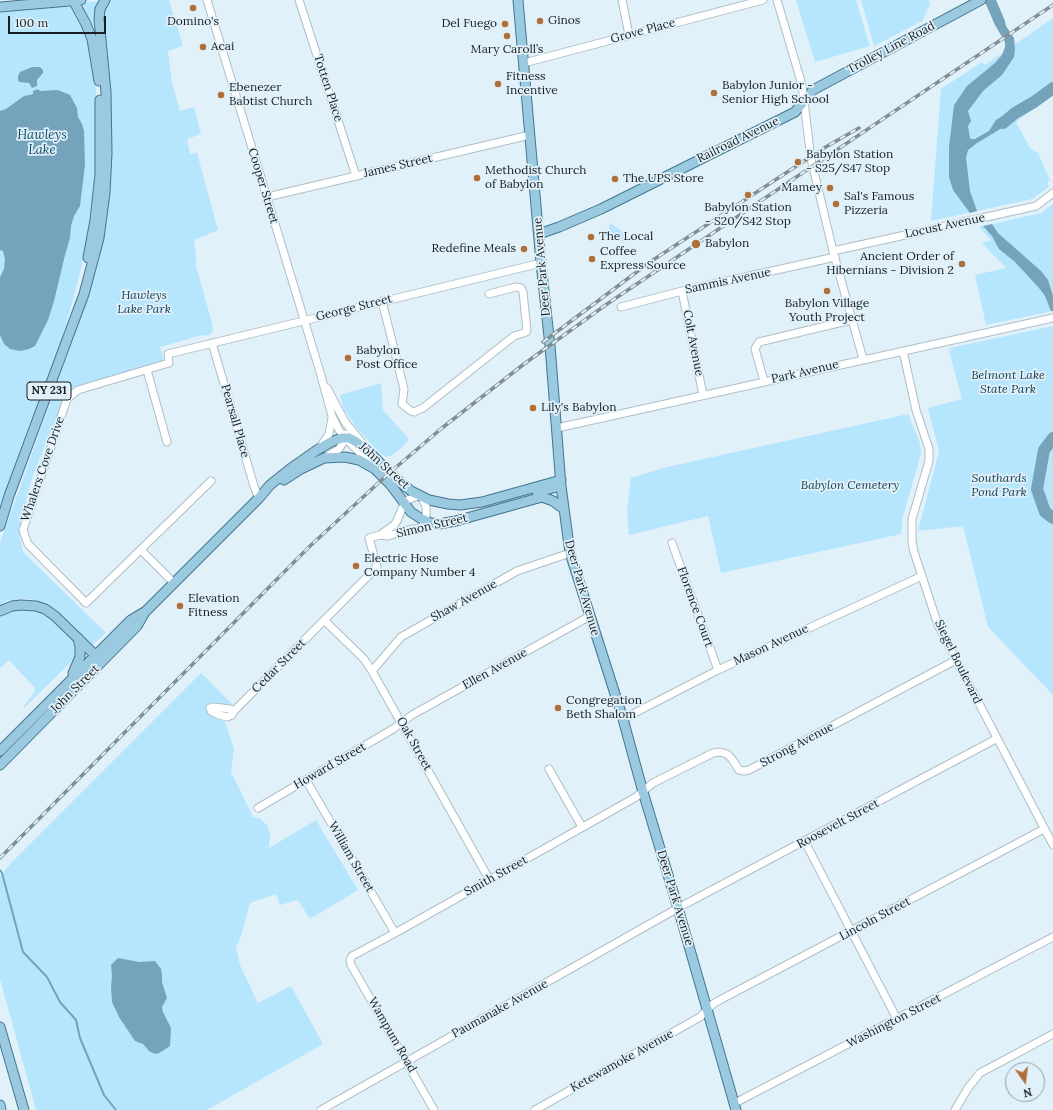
<!DOCTYPE html>
<meta charset="utf-8">
<style>
body{margin:0}
#map{position:relative;width:1053px;height:1110px;overflow:hidden;background:#e1f1fa;font-family:Lora,serif}
canvas{display:block}
.north{position:absolute;left:1005px;top:1062px;width:40px;height:40px;box-sizing:border-box;background:#e1f1fa;border:1px solid #919da3;border-radius:50%;rotate:166deg;font-size:11px;font-weight:700;line-height:16px;text-align:center;color:#181e21}
.north::after{content:'';display:block;margin:auto;width:14px;height:18px;background:#af6f38;clip-path:polygon(50% 0,100% 100%,50% 72%,0 100%)}
.scale{position:absolute;left:8px;top:16px;width:98px;height:18px;box-sizing:border-box;border:2px solid #181e21;border-top:0;padding-left:5px;font-size:12px;line-height:14px;white-space:nowrap;color:#181e21;-webkit-text-stroke:3px #e1f1fa;paint-order:stroke}
</style>
<div id="map">
<canvas width="1053" height="1110"></canvas>
<div class="north">N</div>
<div class="scale">100 m</div>
</div>
<script>
const ctx = document.querySelector('canvas').getContext('2d');
ctx.lineJoin = 'round';
function fillPath(path, color) { ctx.fillStyle = color; ctx.fill(path, 'evenodd'); }
const poly = rows => new Path2D(rows.map(r => 'M' + r).join(''));
function stroke(path, color, width, dash) { ctx.strokeStyle = color; ctx.lineWidth = width; ctx.lineCap = dash ? 'butt' : 'round'; ctx.setLineDash(dash || []); ctx.stroke(path); }
function write(font, color, halo, rows, align = 'center') {
  ctx.font = font + ' Lora,serif'; ctx.lineWidth = 3.5; ctx.setLineDash([]); ctx.textBaseline = 'middle'; ctx.strokeStyle = halo; ctx.fillStyle = color; for (const [text, x, y, turn = 0] of rows) {
    ctx.save(); ctx.translate(x, y); ctx.rotate((+turn || 0) * Math.PI / 180); ctx.textAlign = isNaN(turn) ? turn : align; if (halo) ctx.strokeText(text, 0, 0); ctx.fillText(text, 0, 0); ctx.restore();
  }
}
fillPath(poly([
 [110,0,169,0,183,46,168,51,172,82,180,111,194,107,201,134,187,139,190,154,197,153,218,230,194,240,196,253,196,266,212,323,213,332,208,336,202,335,160,347,164,362,68,389,33,475,22,515,20,537,23,552,106,633,90,647,48,605,31,599,8,600,0,605,0,543,83,312,100,255,108,203,112,152,111,104,102,14,106,4,111,3],
 [796,0,856,0,870,46,815,62],
 [861,0,929,0,930,4,922,21,874,46],
 [98,1,95,9,95,26,93,26,83,7,84,5,81,4,81,3],
 [72,7,74,8,84,26,93,59,96,92,97,143,94,186,87,242,76,289,62,338,21,446,0,507,0,12,37,8],
 [1053,18,1053,94,1016,122,1030,148,1038,153,1050,180,1047,182,1049,187,1032,199,931,221,941,89,982,62,985,65,1015,44,1015,41,1017,43],
 [1053,204,1053,311,986,325,975,275,1006,268,982,243,991,240,979,227,1041,213],
 [611,223,626,235,629,239,622,243,620,239,611,242,609,226],
 [1053,326,1053,695,988,627,963,526,918,531,939,451,928,408,962,399,948,348,952,354,950,348],
 [381,383,383,410,408,438,407,442,399,450,393,455,386,457,380,453,359,431,344,410,340,395],
 [908,414,920,443,921,454,903,516,901,534,721,573,708,516,629,535,627,510,631,478,663,468],
 [34,608,45,613,61,625,72,637,77,647,76,657,24,708,24,706,34,693,35,688,9,660,0,668,0,613,6,610],
 [201,673,232,704,217,718,225,722,234,749,231,772,253,817,259,818,267,825,270,835,269,848,316,820,358,890,310,919,298,900,280,905,276,894,250,903,241,936,236,948,240,965,258,1003,291,986,323,1044,207,1110,36,1110,0,979,0,876,11,863]
]), '#b6e5fe');
fillPath(poly([
 [984,0,996,0,1005,21,1006,26,1014,38,1015,50,1014,57,1002,75,983,91,968,111,971,121,968,126,970,138,971,139,975,139,989,131,996,120,1001,117,1015,113,1002,128,977,143,968,150,966,158,970,191,977,211,970,213,953,190,949,177,949,147,954,105,967,86,995,63,1002,55,1005,47,1005,42,995,25],
 [32,67,40,67,43,70,43,73,37,80,37,86,32,88,29,83,19,82,18,79,18,76,20,72],
 [38,89,40,91,58,90,70,95,77,108,78,117,82,124,84,131,85,165,80,206,74,216,71,226,70,238,65,255,54,301,48,320,35,346,29,349,20,351,10,349,4,344,0,335,0,277,4,269,5,259,3,251,0,250,0,111,6,109,24,96,30,95,33,94,33,91],
 [992,224,998,233,1041,271,1048,280,1053,296,1053,311,1051,311,1045,296,1039,288,1015,262,999,249,992,236,983,226],
 [118,958,139,962,155,961,161,969,162,975,162,982,167,998,162,1007,163,1012,171,1028,170,1046,159,1053,155,1054,149,1051,143,1044,135,1041,119,1017,112,1002,111,987,112,976,111,965]
]), '#75a3bb');
stroke(poly([
 [0,870,2,873,23,952,47,977,60,1002,76,1020,80,1038,104,1095,116,1110]
]), '#75a3bb', 2);
stroke(poly([
 [1003,123,1015,113,1034,102,1053,88],
 [1053,438,1044,450,1037,489,1045,512,1053,518]
]), '#75a3bb', 12);
const minor = poly([
 [207,0,320,372,332,416,339,430,345,438,373,466],
 [299,0,356,176],
 [622,0,629,35],
 [777,0,802,85,811,159,833,251,863,359],
 [524,63,763,0],
 [267,197,530,135],
 [833,251,1036,206,1053,193],
 [682,291,703,395],
 [382,301,404,389,402,404,411,411,414,412,423,408,514,336,524,333,527,331,523,292,521,288,516,287,489,294],
 [621,307,682,291,835,257],
 [212,343,254,486,259,498],
 [903,351,916,410,929,449,929,461,912,519,912,541,914,552,938,625,1053,845],
 [147,370,167,442],
 [764,381,755,349,759,342,851,320],
 [327,388,345,422,363,444],
 [557,428,1053,318],
 [321,446,329,434,332,418],
 [326,457,339,449,344,441,346,434],
 [211,481,86,603,28,544,23,530,67,399,78,390,169,363,168,354,541,263],
 [380,535,394,525,397,521,405,501,415,497,421,496,426,506,426,517,423,525],
 [672,543,718,670],
 [141,550,174,583],
 [324,620,364,659,372,671,489,879],
 [372,671,401,637,517,571,570,553],
 [234,711,230,709,214,707,210,708,211,711,219,715,227,717,232,715,234,711,377,567,369,538,380,535,388,536,408,530,436,525],
 [623,719,718,670,922,576],
 [549,769,582,827],
 [306,780,395,933],
 [258,808,393,729,412,715,590,616],
 [805,842,897,1019],
 [735,1103,1053,937],
 [321,1110,678,908,996,739],
 [434,1110,351,965,350,960,352,956,397,932,636,797,653,783,713,753,720,752,727,754,732,759,739,770,744,771,749,770,956,660],
 [535,1110,700,1017,713,1004,718,1001,1044,829],
 [955,1110,968,1088,980,1073,1053,1034]
]);
const major = poly([
 [73,0,86,24,92,39,99,81],
 [518,0,541,263,550,346,561,486,570,553,623,719,643,792,678,908,736,1110],
 [0,7,81,0],
 [539,234,559,227,601,209,795,112,813,90,981,0],
 [88,258,95,220,100,174,100,100],
 [284,480,301,469,324,458,345,457,359,460,375,469,390,484,411,512,420,518,431,523,439,524,456,521,542,497,553,501,564,509],
 [537,492,561,486],
 [0,526,9,496,84,294,99,238,105,193,107,153,106,92,99,19,100,9,105,0],
 [0,611,12,606,21,605,36,606,45,609,55,616,95,655,101,656],
 [73,673,80,657,80,647,78,638],
 [0,751,131,620,146,611,259,498,270,485,290,469,317,450,331,442,342,438,349,438,355,441,371,454,395,478,411,491,429,500,448,504,460,505,482,502,561,480],
 [0,765,137,626,145,612],
 [0,1027,24,1110],
 [0,1105,1,1110]
]);
stroke(minor, '#aebec6', 9);
stroke(major, '#42768f', 11);
stroke(minor, '#fff', 7);
stroke(major, '#9bc9df', 9);
const rail = poly([
 [543,342,650,262,824,148,859,128],
 [0,858,309,547,387,475,442,428,524,364,607,304,1053,5]
]);
stroke(rail, '#828e94', 3.5);
stroke(rail, '#e1f1fa', 2, [6]);
for (const [x, y, r, color] of [
 [193,8,4,"#af6f38"],
 [540,21,4,"#af6f38"],
 [505,24,4,"#af6f38"],
 [507,36,4,"#af6f38"],
 [203,47,4,"#af6f38"],
 [498,84,4,"#af6f38"],
 [714,93,4,"#af6f38"],
 [221,95,4,"#af6f38"],
 [798,162,4,"#af6f38"],
 [477,178,4,"#af6f38"],
 [615,179,4,"#af6f38"],
 [830,188,4,"#af6f38"],
 [748,195,4,"#af6f38"],
 [836,204,4,"#af6f38"],
 [591,237,4,"#af6f38"],
 [696,244,5,"#af6f38"],
 [524,249,4,"#af6f38"],
 [592,259,4,"#af6f38"],
 [962,264,4,"#af6f38"],
 [827,291,4,"#af6f38"],
 [348,358,4,"#af6f38"],
 [533,408,4,"#af6f38"],
 [356,566,4,"#af6f38"],
 [180,606,4,"#af6f38"],
 [558,708,4,"#af6f38"]
]) { const dot = new Path2D(); dot.arc(x, y, r, 0, 2 * Math.PI); ctx.fillStyle = color; ctx.fill(dot); stroke(dot, '#e1f1fa', 1.5); }
for (const [x, y, w] of [
 [49,391,44]
]) { const box = new Path2D(); box.roundRect(x - w / 2, y - 9, w, 18, 3); ctx.fillStyle = '#e1f1fa'; ctx.fill(box); stroke(box, '#181e21', 1); }
write('bold 11px', '#181e21', null, [
 ["NY 231",49,391]
]);
write('12px', '#181e21', '#e1f1fa', [
 ["Ginos",548,21],
 ["Domino's",193,22,"center"],
 ["Del Fuego",497,24,"right"],
 ["Acai",211,47],
 ["Mary Caroll’s",507,50,"center"],
 ["Fitness",506,77],
 ["Incentive",506,91],
 ["Babylon Junior -",722,86],
 ["Senior High School",722,100],
 ["Ebenezer",229,88],
 ["Babtist Church",229,102],
 ["Babylon Station",806,155],
 ["- S25/S47 Stop",806,169],
 ["Methodist Church",485,171],
 ["of Babylon",485,185],
 ["The UPS Store",623,179],
 ["Mamey",822,188,"right"],
 ["Sal's Famous",844,197],
 ["Pizzeria",844,211],
 ["Babylon Station",748,208,"center"],
 ["- S20/S42 Stop",748,222,"center"],
 ["The Local",599,237],
 ["Babylon",705,244],
 ["Redefine Meals",516,249,"right"],
 ["Coffee",600,252],
 ["Express Source",600,266],
 ["Ancient Order of",954,257,"right"],
 ["Hibernians - Division 2",954,271,"right"],
 ["Babylon Village",827,304,"center"],
 ["Youth Project",827,318,"center"],
 ["Babylon",356,351],
 ["Post Office",356,365],
 ["Lily's Babylon",541,408],
 ["Electric Hose",364,559],
 ["Company Number 4",364,573],
 ["Elevation",188,599],
 ["Fitness",188,613],
 ["Congregation",566,701],
 ["Beth Shalom",566,715]
], 'left');
write('12px', '#181e21', '#e1f1fa', [
 ["Grove Place",643,31,-15],
 ["Trolley Line Road",891,48,-28],
 ["Totten Place",328,88,72],
 ["Railroad Avenue",738,140,-26],
 ["James Street",398,166,-13],
 ["Cooper Street",263,186,73],
 ["Locust Avenue",945,226,-12],
 ["Deer Park Avenue",542,267,-95],
 ["Sammis Avenue",728,281,-12],
 ["George Street",354,308,-14],
 ["Colt Avenue",693,343,79],
 ["Park Avenue",805,372,-13],
 ["Pearsall Place",235,421,74],
 ["John Street",384,466,42],
 ["Whalers Cove Drive",43,469,-71],
 ["Simon Street",432,526,-13],
 ["Deer Park Avenue",582,588,74],
 ["Shaw Avenue",464,601,-29],
 ["Florence Court",695,607,70],
 ["Mason Avenue",771,645,-25],
 ["Siegel Boulevard",958,662,64],
 ["Cedar Street",279,666,-45],
 ["Ellen Avenue",495,669,-29],
 ["John Street",75,689,-45],
 ["Oak Street",414,744,61],
 ["Strong Avenue",797,745,-28],
 ["Howard Street",330,766,-30],
 ["Roosevelt Street",838,824,-28],
 ["William Street",351,857,60],
 ["Smith Street",496,876,-29],
 ["Deer Park Avenue",675,898,73],
 ["Lincoln Street",875,919,-28],
 ["Paumanake Avenue",500,1009,-29],
 ["Washington Street",894,1021,-27],
 ["Wampum Road",392,1035,60],
 ["Ketewamoke Avenue",622,1061,-29]
]);
write('italic 12px', '#133b4d', '#e1f1fa', [
 ["Hawleys",144,296],
 ["Lake Park",144,310],
 ["Belmont Lake",1008,376],
 ["State Park",1008,390],
 ["Southards",999,479],
 ["Pond Park",999,493],
 ["Babylon Cemetery",850,486]
]);
write('italic 13px', '#0e4c66', '#e1f1fa', [
 ["Hawleys",42,135],
 ["Lake",42,150]
]);
</script>
